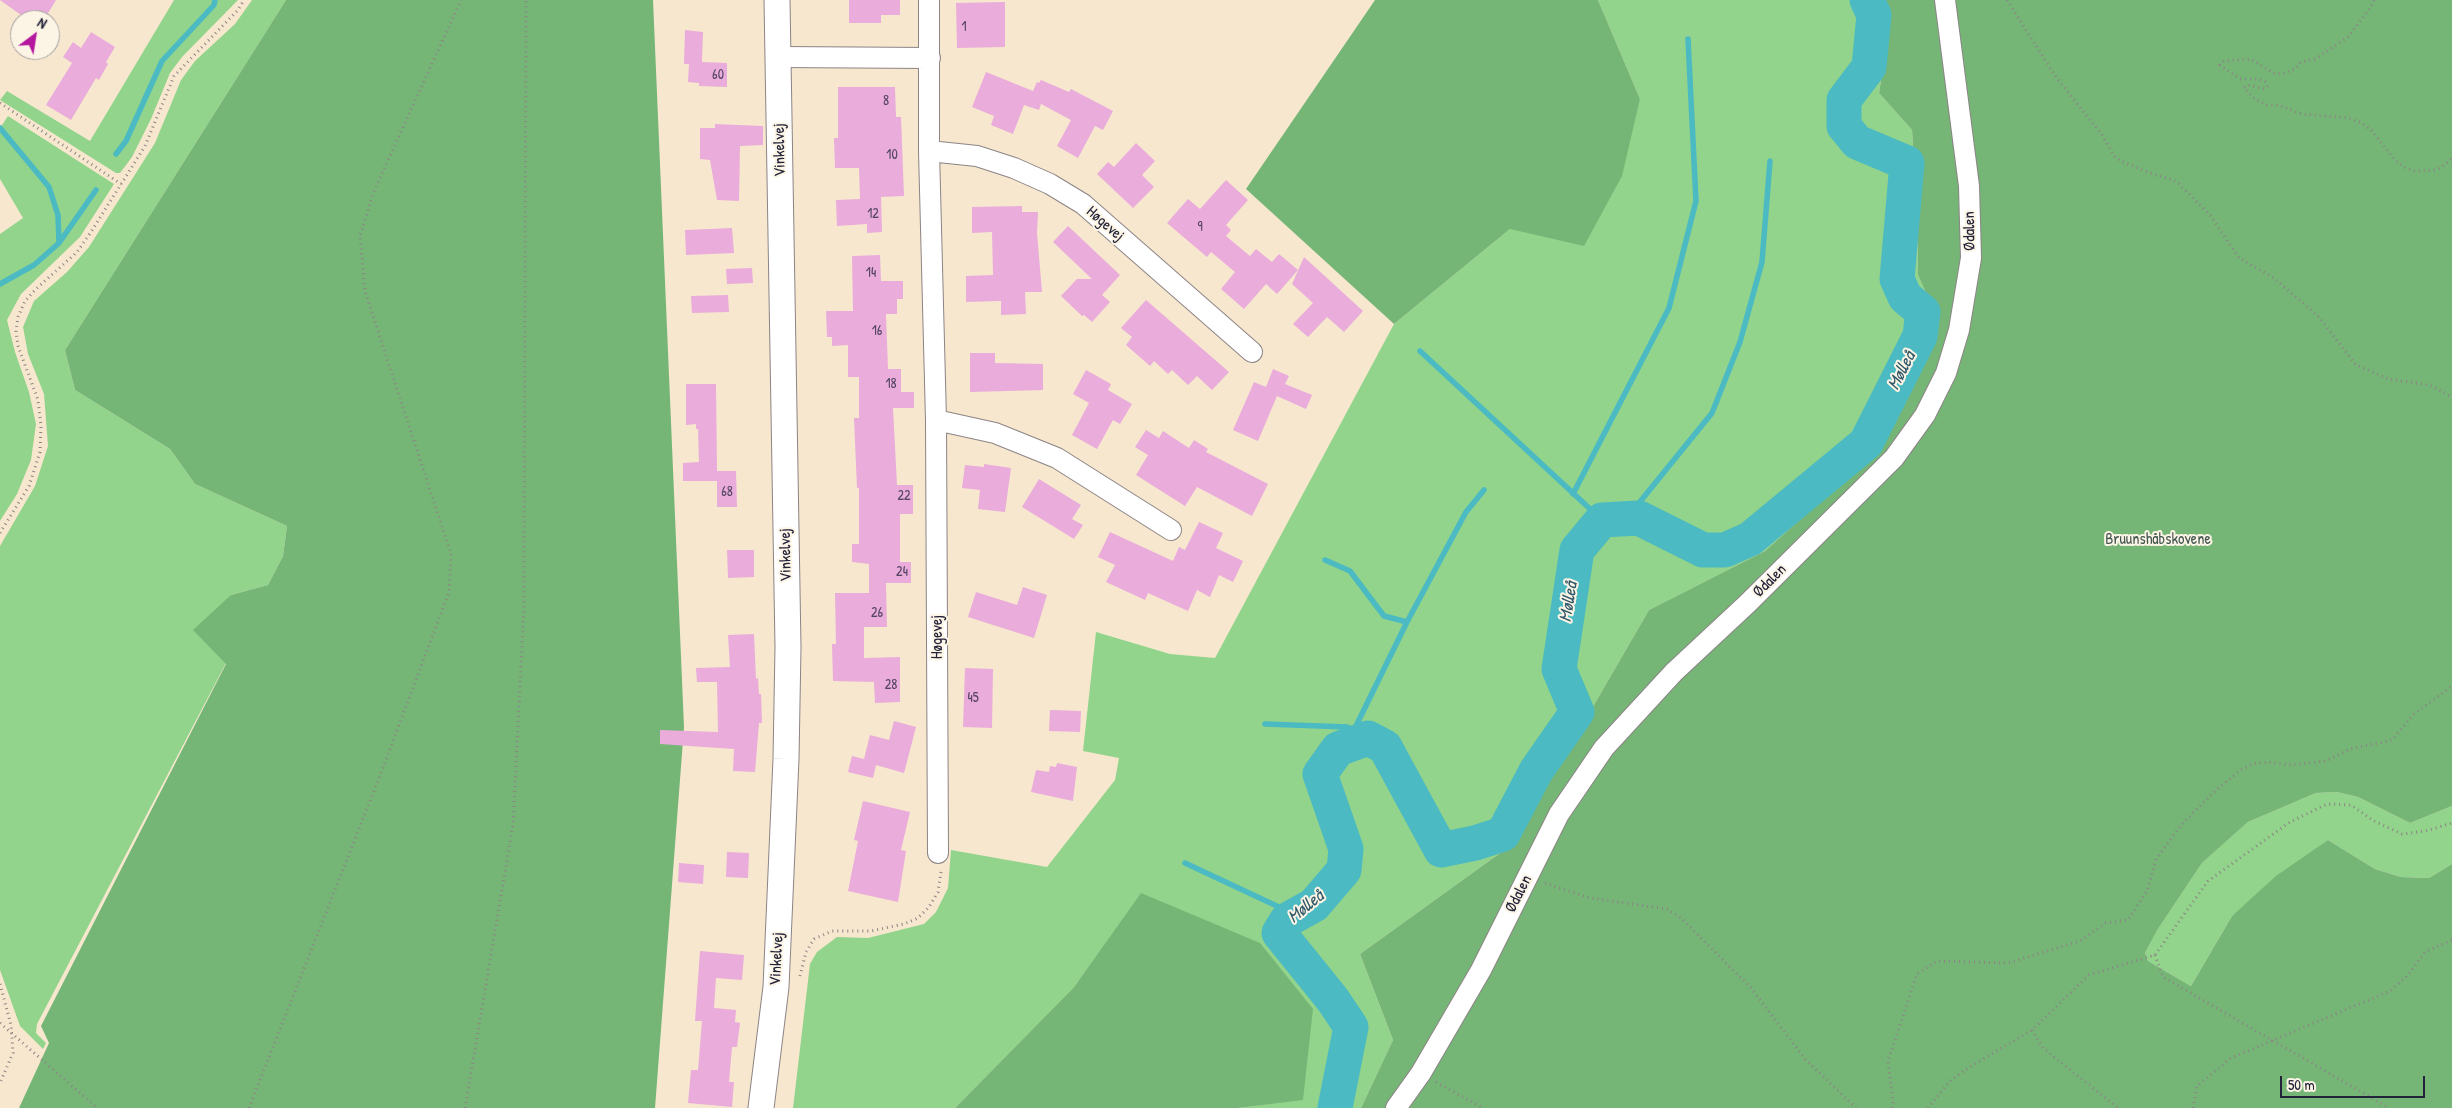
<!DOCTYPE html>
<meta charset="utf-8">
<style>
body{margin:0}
#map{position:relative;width:2452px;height:1108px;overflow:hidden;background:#f7e7cf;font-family:"Patrick Hand",sans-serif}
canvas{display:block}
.north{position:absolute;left:10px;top:10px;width:50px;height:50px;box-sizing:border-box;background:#fcf5e5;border:1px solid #a5a1a1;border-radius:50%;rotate:31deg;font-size:14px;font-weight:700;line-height:20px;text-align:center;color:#22223b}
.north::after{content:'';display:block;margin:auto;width:18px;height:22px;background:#b5179e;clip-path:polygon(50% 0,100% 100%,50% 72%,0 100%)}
.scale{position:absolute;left:2280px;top:1076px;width:145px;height:22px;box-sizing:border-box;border:2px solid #22223b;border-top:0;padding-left:6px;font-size:15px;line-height:18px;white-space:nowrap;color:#22223b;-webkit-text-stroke:4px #fcf5e5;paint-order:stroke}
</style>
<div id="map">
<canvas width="2452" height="1108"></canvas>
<div class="north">N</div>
<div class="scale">50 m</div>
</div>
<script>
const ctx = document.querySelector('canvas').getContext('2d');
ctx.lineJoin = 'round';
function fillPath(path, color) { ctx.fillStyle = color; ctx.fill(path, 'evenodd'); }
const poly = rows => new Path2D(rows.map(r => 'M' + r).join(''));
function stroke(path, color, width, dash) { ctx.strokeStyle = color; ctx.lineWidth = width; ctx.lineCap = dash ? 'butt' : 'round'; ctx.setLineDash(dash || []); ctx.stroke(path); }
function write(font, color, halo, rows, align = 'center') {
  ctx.font = font + ' "Patrick Hand",sans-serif'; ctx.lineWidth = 4; ctx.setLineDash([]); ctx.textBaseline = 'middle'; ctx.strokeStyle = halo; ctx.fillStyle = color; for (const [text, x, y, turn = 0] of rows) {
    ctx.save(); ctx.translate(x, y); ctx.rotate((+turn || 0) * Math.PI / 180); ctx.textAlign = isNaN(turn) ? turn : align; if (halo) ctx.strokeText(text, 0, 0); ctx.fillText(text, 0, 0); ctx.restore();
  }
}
fillPath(poly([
 [174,0,238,0,182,57,170,73,151,119,132,157,120,173,116,173,0,100,7,91,90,141],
 [252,0,286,0,65,350,75,390,170,449,195,484,287,526,283,556,268,585,231,595,226,663,37,1024,36,1033,46,1043,43,1049,20,1026,0,970,0,546,35,486,48,446,44,394,28,354,23,327,34,301,67,272,89,247,155,143,181,80,195,61,235,24],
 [1598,0,1874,0,1886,49,1879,93,1912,130,1917,207,1918,275,1934,311,1912,376,1869,458,1765,551,1649,610,1514,843,1360,954,1393,1040,1361,1108,1238,1108,1303,1099,1141,894,1074,987,955,1108,793,1108,810,964,817,952,837,937,868,938,924,924,936,912,948,888,951,850,1047,867,1115,780,1119,758,1083,751,1096,632,1170,654,1215,658,1394,324,1510,229,1640,99],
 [8,116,114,184,80,237,21,294,7,320,15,352,29,392,36,424,31,460,17,494,0,521,0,234,23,218,0,179,0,128],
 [2337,792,2358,797,2410,823,2452,806,2452,864,2429,878,2401,877,2375,869,2328,840,2232,916,2191,986,2148,961,2145,953,2158,929,2202,863,2248,822,2316,793]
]), '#92d48b');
fillPath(poly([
 [286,0,653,0,684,727,655,1108,19,1108,49,1043,41,1026,226,664,193,630,231,595,268,585,283,556,287,526,195,484,170,449,75,390,65,350],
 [1375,0,1598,0,1640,99,1622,176,1584,246,1510,229,1394,324,1246,189],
 [1874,0,2452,0,2452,806,2410,823,2358,797,2337,792,2316,793,2248,822,2202,863,2158,929,2145,953,2148,961,2191,986,2232,916,2276,876,2328,840,2375,869,2401,877,2429,878,2452,864,2452,1108,1361,1108,1393,1040,1360,954,1514,843,1649,610,1765,551,1869,458,1912,376,1934,311,1918,275,1917,207,1912,130,1879,93,1886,49],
 [1141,893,1260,943,1313,1009,1303,1100,1238,1108,955,1108,1074,987]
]), '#75b677');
stroke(poly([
 [0,128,49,187,58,215,59,243],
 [116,154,126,141,162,61,214,5,215,0],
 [0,284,34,265,59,243,96,190],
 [1420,351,1602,520],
 [1573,494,1669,308,1696,201,1688,39],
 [1626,519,1712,413,1740,342,1762,262,1770,161],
 [1325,560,1350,571,1384,616,1407,622],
 [1265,724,1347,727,1368,738],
 [1354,730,1407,622,1466,512,1484,490],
 [1185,863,1296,915]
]), '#4bbac2', 5.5);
stroke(poly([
 [1335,1108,1351,1027,1333,1000,1279,933,1287,920,1314,905,1344,870,1346,849,1320,774,1338,749,1368,738,1385,747,1441,850,1475,843,1503,834,1536,771,1577,712,1559,669,1577,550,1602,520,1639,518,1703,550,1725,550,1750,539,1866,443,1920,336,1923,312,1905,297,1897,279,1907,163,1857,142,1844,126,1844,100,1869,67,1874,15,1867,0]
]), '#4bbac2', 35);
fillPath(poly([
 [0,0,56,0,44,20,18,20,21,15],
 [849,0,900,0,900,15,881,15,881,23,849,23],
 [1005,2,1005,47,957,48,956,3],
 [685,30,703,32,702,62,727,63,727,87,699,86,699,83,688,82,689,64,684,64],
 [91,32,115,47,106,62,108,64,99,80,96,78,71,120,46,105,72,63,63,57,73,42,81,48],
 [986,72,1033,91,1037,82,1039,83,1041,80,1069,92,1071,89,1113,111,1103,130,1095,126,1078,158,1057,146,1071,120,1041,104,1039,110,1024,105,1013,134,991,125,994,116,972,107],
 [838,87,895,87,896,117,901,117,904,196,881,197,882,232,867,233,867,224,837,226,836,200,860,199,859,168,835,168,834,138,838,138],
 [715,124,763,126,763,145,740,146,739,201,717,200,710,160,700,159,700,128,715,128],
 [1136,143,1155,161,1142,175,1154,187,1133,208,1097,174,1108,162,1114,167],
 [1226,180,1248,200,1226,225,1231,230,1226,236,1250,256,1256,249,1272,262,1279,254,1298,270,1277,294,1266,284,1244,309,1221,289,1235,272,1211,252,1207,257,1167,223,1188,199,1200,209],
 [1022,206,1022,212,1038,212,1037,233,1042,292,1025,292,1026,314,1001,315,1001,301,966,302,966,276,993,275,992,232,972,233,972,207],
 [1068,226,1120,275,1102,295,1110,302,1092,322,1084,315,1082,316,1061,296,1077,279,1092,279,1053,242],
 [732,228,734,253,686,255,685,230],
 [880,255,881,281,903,281,903,299,897,299,897,314,886,314,888,369,901,369,901,392,914,392,914,408,893,408,897,485,913,485,913,514,900,514,900,562,911,562,911,583,886,583,887,627,864,627,864,658,900,657,900,702,875,703,874,682,833,681,832,644,836,644,835,593,869,593,869,564,852,562,852,544,859,544,859,488,857,488,854,418,859,418,859,377,848,377,848,345,832,346,832,337,827,337,826,311,853,311,852,256],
 [1304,257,1363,311,1344,332,1327,317,1308,337,1293,324,1313,303,1292,284],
 [752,268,753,283,727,284,726,269],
 [728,295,729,312,692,313,691,296],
 [1146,300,1229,372,1212,390,1197,376,1188,385,1172,370,1168,374,1154,361,1150,366,1126,345,1132,337,1121,328],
 [970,353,995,353,995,363,1043,364,1043,390,970,392],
 [1273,369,1289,376,1285,384,1312,395,1306,409,1277,396,1258,441,1233,430,1254,382,1266,387],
 [1086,370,1111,384,1108,390,1132,404,1120,424,1113,420,1097,449,1072,435,1089,403,1073,394],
 [686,384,716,384,717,471,736,471,737,507,717,507,717,481,683,481,683,463,699,462,698,429,696,429,696,424,686,425],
 [1146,430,1159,438,1163,431,1189,448,1194,440,1208,449,1206,452,1268,484,1252,516,1197,487,1185,506,1136,475,1148,455,1135,447],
 [984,464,1011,468,1005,512,978,509,980,490,962,488,965,465,984,467],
 [1039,479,1081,505,1072,519,1083,525,1074,539,1022,507],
 [1199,522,1223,533,1216,548,1243,561,1233,582,1219,575,1210,597,1197,590,1188,611,1148,593,1145,600,1106,582,1115,565,1098,557,1110,532,1173,561,1179,547,1185,550],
 [727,550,754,550,754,577,728,578],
 [1023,587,1047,595,1034,638,968,617,976,592,1017,605],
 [754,634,756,679,758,678,759,694,761,694,762,723,759,723,755,772,733,771,734,749,660,744,660,730,718,732,717,682,697,682,696,668,730,667,728,635],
 [965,668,993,669,992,728,963,727],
 [1050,710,1081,711,1080,732,1049,731],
 [894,721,916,727,904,773,876,765,873,778,848,772,852,756,864,759,870,735,889,740],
 [1057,763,1077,767,1073,801,1031,792,1036,770,1049,772,1050,766,1056,767],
 [863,801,910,812,901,850,906,851,898,902,848,891,858,841,854,840],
 [727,852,749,853,748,878,726,877],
 [679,863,704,865,703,884,678,882],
 [700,951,744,955,742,980,716,978,714,1008,736,1010,735,1022,740,1023,737,1047,732,1047,729,1082,734,1082,732,1107,688,1103,691,1070,698,1070,702,1021,695,1021]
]), '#e9acdb');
const minor = poly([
 [929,0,929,151,936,420,938,853],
 [778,57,930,58],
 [929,151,977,156,1014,168,1050,184,1083,204,1252,352],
 [936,420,995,433,1057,458,1171,530],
 [1396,1108,1421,1073,1481,970,1559,814,1604,748,1674,672,1747,604,1894,458,1925,415,1946,373,1959,330,1971,258,1969,186,1945,0]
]);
const tertiary = poly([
 [761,1108,776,987,786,759,788,647,777,0]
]);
stroke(minor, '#8c8485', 22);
stroke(tertiary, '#8c8485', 27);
stroke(poly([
 [2007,0,2056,77,2102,135,2115,157,2121,161,2155,175,2171,179,2178,183,2210,215,2239,258,2274,278,2319,317,2356,365,2389,379,2429,385,2452,397],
 [2374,0,2371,7,2348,37,2315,59,2301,62,2295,69,2282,74,2273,73,2251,59,2224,61,2220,65,2240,79,2258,79,2266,82,2267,86,2265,89,2248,85,2244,88,2254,98,2266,105,2278,105,2302,114,2348,118,2362,123,2371,130,2396,161,2404,167,2415,171,2435,170,2442,167,2452,158],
 [0,103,121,184],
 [0,533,29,486,40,452,41,426,38,400,18,346,16,331,18,317,25,301,35,290,77,252,91,232,145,146,174,76,238,10,244,0],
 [1545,883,1590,898,1667,909,1681,918,1751,988,1805,1059,1856,1108],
 [2155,955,2163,977,2389,1108],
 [800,976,806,952,814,939,832,931,871,931,904,924,918,918,929,907,938,892,941,872],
 [0,984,11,1025,13,1053,0,1083],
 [0,1023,97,1108],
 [2032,1030,2043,1048,2118,1108],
 [1436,1082,1483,1108],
 [249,1108,381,773,449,592,451,554,365,291,360,236,374,191,461,0],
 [465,1108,513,825,524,607,526,0],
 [1892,1108,1893,1103,1888,1061,1917,974,1937,961,2008,963,2080,941,2106,923,2128,920,2147,891,2156,859,2182,824,2216,790,2241,770,2252,764,2269,762,2288,765,2326,761,2350,749,2392,740,2413,715,2452,686],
 [1928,1108,1950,1081,1968,1068,2032,1030,2089,975,2155,955,2208,881,2290,822,2327,804,2351,805,2374,821,2402,834,2426,831,2452,823],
 [2193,1108,2197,1086,2231,1058,2390,991,2408,975,2425,952,2452,940]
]), '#8c8485', 3, [1, 4]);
stroke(minor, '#fff', 20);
stroke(tertiary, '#fff', 25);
write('14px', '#544463', null, [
 ["1",964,27],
 ["60",718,75],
 ["8",886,101],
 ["10",892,155],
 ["12",873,214],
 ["9",1200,227],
 ["14",871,273],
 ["16",877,331],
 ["18",891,384],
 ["68",727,492],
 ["22",904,496],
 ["24",902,572],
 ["26",877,613],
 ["28",891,685],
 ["45",973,698]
]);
write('16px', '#22223b', '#fcf5e5', [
 ["Vinkelvej",780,150,-91],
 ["Høgevej",1105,224,41],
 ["Ødalen",1970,231,-91],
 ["Vinkelvej",786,555,-91],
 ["Ødalen",1770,581,-45],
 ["Høgevej",938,637,-90],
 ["Ødalen",1519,894,-63],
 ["Vinkelvej",777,959,-87]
]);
write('16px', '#445753', '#fcf5e5', [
 ["Bruunshåbskovene",2158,540]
]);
write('italic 18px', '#30576a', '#fcf5e5', [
 ["Mølleå",1902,371,-63],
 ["Mølleå",1569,602,-81],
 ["Mølleå",1306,907,-39]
]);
</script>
